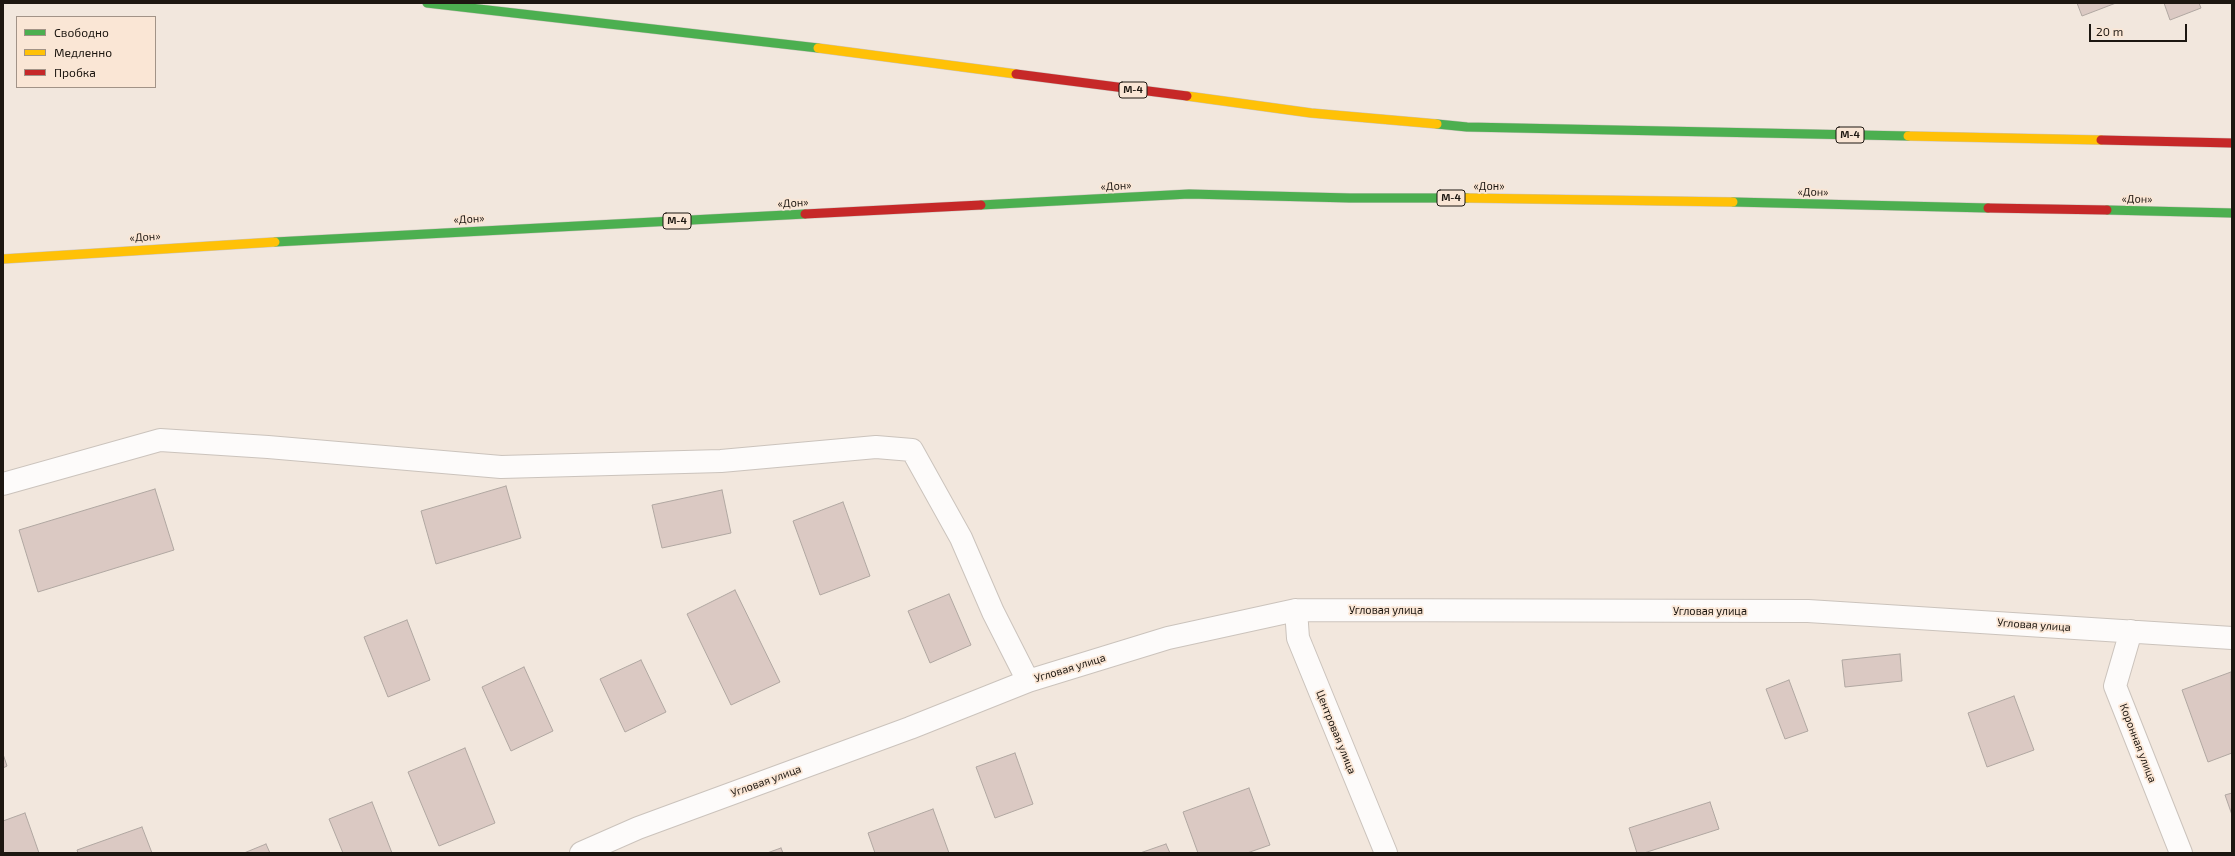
<!DOCTYPE html>
<meta charset="utf-8">
<style>
body{margin:0}
#map{position:relative;width:2235px;height:856px;overflow:hidden;background:#f2e7dd;font-family:"Exo 2",sans-serif}
canvas{display:block}
.frame{position:absolute;inset:0;border:4px solid #1d1711;pointer-events:none}
.legend{position:absolute;left:16px;top:16px;width:140px;height:72px;box-sizing:border-box;background:#fae6d5;border:1px solid #a29387;margin:0;padding:5px 7px;list-style:none;font-size:12px;color:#1d1711}
.legend li{display:flex;align-items:center;gap:8px;height:20px}
.legend b{width:20px;border:1px solid #a29387}
.scale{position:absolute;left:2089px;top:24px;width:98px;height:18px;box-sizing:border-box;border:2px solid #1d1711;border-top:0;padding-left:5px;font-size:12px;line-height:14px;white-space:nowrap;color:#1d1711;-webkit-text-stroke:3px #fae6d5;paint-order:stroke}
</style>
<div id="map">
<canvas width="2235" height="856"></canvas>
<div class="frame"></div>
<ul class="legend">
<li><b style="height:5px;background:#4caf50"></b>Свободно</li>
<li><b style="height:5px;background:#ffc107"></b>Медленно</li>
<li><b style="height:5px;background:#c62828"></b>Пробка</li>
</ul>
<div class="scale">20 m</div>
</div>
<script>
const ctx = document.querySelector('canvas').getContext('2d');
ctx.lineJoin = 'round';
function fillPath(path, color) { ctx.fillStyle = color; ctx.fill(path, 'evenodd'); }
const poly = rows => new Path2D(rows.map(r => 'M' + r).join(''));
function stroke(path, color, width, dash) { ctx.strokeStyle = color; ctx.lineWidth = width; ctx.lineCap = dash ? 'butt' : 'round'; ctx.setLineDash(dash || []); ctx.stroke(path); }
function write(font, color, halo, rows, align = 'center') {
  ctx.font = font + ' "Exo 2",sans-serif'; ctx.lineWidth = 3.5; ctx.setLineDash([]); ctx.textBaseline = 'middle'; ctx.strokeStyle = halo; ctx.fillStyle = color; for (const [text, x, y, turn = 0] of rows) {
    ctx.save(); ctx.translate(x, y); ctx.rotate((+turn || 0) * Math.PI / 180); ctx.textAlign = isNaN(turn) ? turn : align; if (halo) ctx.strokeText(text, 0, 0); ctx.fillText(text, 0, 0); ctx.restore();
  }
}
const building = poly([
 [2077,3,2116,3,2082,16,2077,3],
 [2164,3,2199,3,2201,8,2170,20,2164,3],
 [506,486,521,538,436,564,421,511,506,486],
 [155,489,174,550,38,592,19,530,155,489],
 [722,490,731,533,662,548,652,505,722,490],
 [843,502,870,576,820,595,793,521,843,502],
 [735,590,780,682,731,705,687,614,735,590],
 [949,594,971,645,930,663,908,611,949,594],
 [407,620,430,680,388,697,364,637,407,620],
 [1900,654,1902,681,1845,687,1842,660,1900,654],
 [641,660,666,712,625,732,600,679,641,660],
 [524,667,553,731,511,751,482,687,524,667],
 [2231,672,2232,753,2208,762,2182,690,2231,672],
 [1789,680,1808,731,1785,739,1766,689,1789,680],
 [2014,696,2034,750,1987,767,1968,713,2014,696],
 [465,748,495,823,439,846,408,772,465,748],
 [1015,753,1033,804,995,818,976,767,1015,753],
 [3,754,7,766,3,768,3,754],
 [1249,788,1270,845,1247,853,1198,853,1183,812,1249,788],
 [2232,793,2232,815,2225,795,2232,793],
 [372,802,392,853,343,853,329,819,372,802],
 [1710,802,1719,829,1644,853,1637,853,1629,828,1710,802],
 [933,809,949,853,875,853,868,833,933,809],
 [25,813,39,853,3,853,3,821,25,813],
 [142,827,152,853,78,853,77,850,142,827],
 [266,844,270,853,244,853,266,844],
 [1166,844,1170,853,1140,853,1166,844],
 [781,848,783,853,767,853,781,848]
]);
fillPath(building, '#dbc9c3');
stroke(building, '#b0a7a1', 1);
const street = poly([
 [3,484,160,440,268,447,501,467,721,461,876,447,912,450,961,538,993,612,1028,681],
 [1296,610,1298,638,1386,853],
 [2131,631,2115,686,2181,853],
 [581,853,638,828,910,728,1028,681,1168,638,1296,610,1808,611,2232,638]
]);
const fast = poly([
 [427,3,818,48],
 [1437,124,1467,127,1908,136],
 [1733,202,1988,208],
 [981,205,1189,194,1350,198,1467,198],
 [2107,210,2232,213],
 [275,242,805,214]
]);
const slow = poly([
 [818,48,1016,74],
 [1187,96,1311,113,1437,124],
 [1908,136,2101,140],
 [1467,198,1733,202],
 [3,259,275,242]
]);
const jam = poly([
 [1016,74,1187,96],
 [2101,140,2232,143],
 [1988,208,2107,210],
 [805,214,981,205]
]);
stroke(street, '#cbc3bc', 24);
stroke(fast, '#cbc3bc', 10);
stroke(slow, '#cbc3bc', 10);
stroke(jam, '#cbc3bc', 10);
stroke(street, '#fdfbfa', 22);
stroke(fast, '#4caf50', 9);
stroke(slow, '#ffc107', 9);
stroke(jam, '#c62828', 9);
for (const [x, y, w] of [
 [1133,90,28],
 [1850,135,28],
 [1451,198,28],
 [677,221,28]
]) { const box = new Path2D(); box.roundRect(x - w / 2, y - 8, w, 16, 3); ctx.fillStyle = '#fae6d5'; ctx.fill(box); stroke(box, '#1d1711', 1); }
write('bold 10px', '#1d1711', null, [
 ["М-4",1133,90],
 ["М-4",1850,135],
 ["М-4",1451,198],
 ["М-4",677,221]
]);
write('11px', '#1d1711', '#fae6d5', [
 ["«Дон»",1116,186,-3],
 ["«Дон»",1489,186],
 ["«Дон»",1813,192,1],
 ["«Дон»",2137,199,1],
 ["«Дон»",793,203,-3],
 ["«Дон»",469,219,-3],
 ["«Дон»",145,237,-4],
 ["Угловая улица",1386,610],
 ["Угловая улица",1710,611],
 ["Угловая улица",2034,625,4],
 ["Угловая улица",1070,668,-17],
 ["Центровая улица",1336,732,68],
 ["Коронная улица",2138,743,69],
 ["Угловая улица",766,781,-20]
]);
</script>
